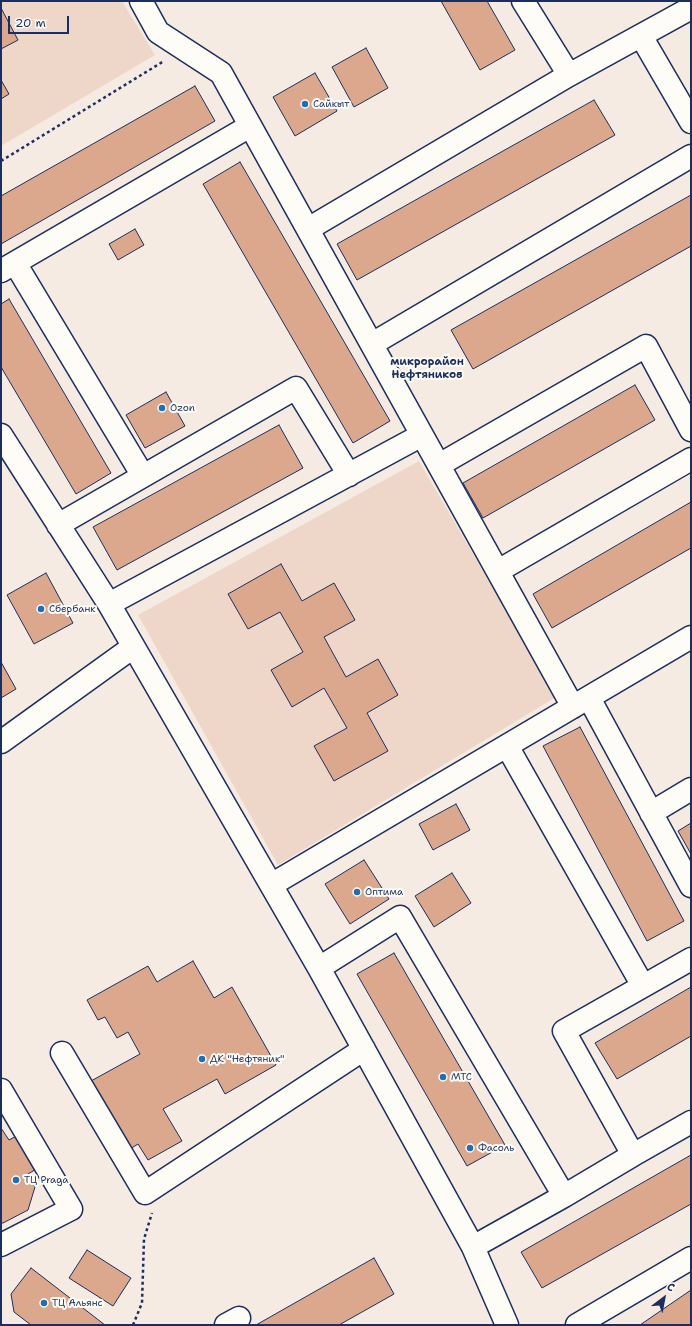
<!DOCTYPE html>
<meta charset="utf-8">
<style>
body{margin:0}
#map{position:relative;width:692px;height:1326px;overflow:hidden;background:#f6ebe2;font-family:"Shantell Sans",sans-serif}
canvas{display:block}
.frame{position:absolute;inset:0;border:2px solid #1b2f5e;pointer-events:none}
.north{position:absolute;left:644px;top:1278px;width:40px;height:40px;-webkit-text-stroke:3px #fdfcf7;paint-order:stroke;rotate:32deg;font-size:11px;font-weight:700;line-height:16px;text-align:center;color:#1b2f5e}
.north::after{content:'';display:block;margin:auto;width:14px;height:18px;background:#1b2f5e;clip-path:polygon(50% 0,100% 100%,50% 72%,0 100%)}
.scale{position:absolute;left:8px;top:16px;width:61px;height:18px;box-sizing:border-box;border:2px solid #1b2f5e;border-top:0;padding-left:5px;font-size:12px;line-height:14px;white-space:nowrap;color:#1b2f5e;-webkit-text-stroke:3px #fdfcf7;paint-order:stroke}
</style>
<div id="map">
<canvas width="692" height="1326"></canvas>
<div class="frame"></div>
<div class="north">С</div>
<div class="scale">20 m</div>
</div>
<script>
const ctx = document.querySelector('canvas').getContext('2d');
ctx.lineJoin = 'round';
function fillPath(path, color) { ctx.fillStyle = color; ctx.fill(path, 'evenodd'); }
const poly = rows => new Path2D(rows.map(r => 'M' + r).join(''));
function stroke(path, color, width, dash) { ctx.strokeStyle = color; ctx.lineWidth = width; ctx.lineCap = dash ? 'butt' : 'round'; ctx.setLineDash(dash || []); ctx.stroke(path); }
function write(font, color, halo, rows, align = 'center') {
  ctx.font = font + ' "Shantell Sans",sans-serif'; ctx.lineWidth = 4; ctx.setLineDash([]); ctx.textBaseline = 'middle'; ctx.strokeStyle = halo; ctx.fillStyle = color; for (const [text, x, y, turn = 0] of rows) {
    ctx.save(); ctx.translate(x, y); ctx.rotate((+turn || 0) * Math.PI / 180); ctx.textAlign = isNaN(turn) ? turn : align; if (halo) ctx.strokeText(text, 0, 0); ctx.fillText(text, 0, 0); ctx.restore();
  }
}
fillPath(poly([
 [1,1,122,1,155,55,1,146],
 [419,461,556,697,278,865,138,615]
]), '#eed7c9');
const building = poly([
 [441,1,487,1,515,50,480,70,441,1],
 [1,8,18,40,1,49,1,8],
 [366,48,388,88,354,107,332,67,366,48],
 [315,73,337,111,295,136,273,97,315,73],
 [1,80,9,94,1,99,1,80],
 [195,86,215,121,1,244,1,196,195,86],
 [594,100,615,135,357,280,337,244,594,100],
 [240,162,390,421,353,443,203,184,240,162],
 [691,195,691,246,473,369,451,330,691,195],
 [135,229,144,245,118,260,109,244,135,229],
 [9,299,111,473,76,494,1,367,1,304,9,299],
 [635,385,655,420,483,518,463,483,635,385],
 [166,392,185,426,145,448,126,415,166,392],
 [279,425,303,468,117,570,93,527,279,425],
 [691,502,691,548,552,628,533,594,691,502],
 [281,564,302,601,334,583,355,620,324,637,346,677,378,659,398,695,367,713,388,751,334,781,314,746,347,728,324,688,292,707,271,670,303,652,280,612,248,629,228,594,281,564],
 [46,573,73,623,34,644,7,595,46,573],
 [1,662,16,689,1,698,1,662],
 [580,727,684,921,647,941,543,746,580,727],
 [456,804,470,830,433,850,419,824,456,804],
 [691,823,691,854,678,831,691,823],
 [364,860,389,899,350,924,325,884,364,860],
 [452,873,471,903,434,927,415,896,452,873],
 [394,953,505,1145,467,1166,357,974,394,953],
 [193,961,214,998,232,987,276,1065,225,1094,217,1079,163,1109,182,1141,148,1160,138,1144,130,1149,91,1081,140,1054,128,1032,117,1038,105,1017,98,1020,87,1000,148,966,157,982,193,961],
 [691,987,691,1036,617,1079,595,1043,691,987],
 [1,1128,9,1140,20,1134,38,1168,28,1174,35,1187,28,1210,3,1223,1,1223,1,1128],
 [691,1155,691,1204,542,1288,521,1252,691,1155],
 [87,1250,131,1278,113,1306,69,1278,87,1250],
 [374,1258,394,1294,339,1325,256,1325,374,1258],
 [31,1268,105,1325,31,1325,14,1312,11,1294,31,1268],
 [691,1290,691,1325,640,1325,691,1290]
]);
fillPath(building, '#dba88e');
stroke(building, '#1b2f5e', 1);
const minor = poly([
 [141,1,158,32,221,73,573,707],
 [523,1,569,75,691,8],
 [641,36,691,122],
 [308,229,569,75],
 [15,263,143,476],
 [1,271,250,126],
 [372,344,691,156],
 [1,435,109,604,319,968,473,1247,507,1325],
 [439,465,646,346,691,430],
 [58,525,296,388,349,475],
 [498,571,691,459],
 [109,604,422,435],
 [589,698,691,886],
 [1,742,133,647],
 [507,746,643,986],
 [651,813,691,789],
 [271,885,691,637],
 [319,968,400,917,564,1196],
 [62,1053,145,1193,364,1049],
 [1,1090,71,1209,1,1245],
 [633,1155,691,1122],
 [473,1247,564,1196,633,1155,564,1031,691,959],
 [226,1325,239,1318],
 [577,1325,691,1258]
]);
stroke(minor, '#1b2f5e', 25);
stroke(poly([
 [1,161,164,61],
 [133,1325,142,1303,144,1239,152,1213]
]), '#1b2f5e', 2.5, [3, 3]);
stroke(minor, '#fdfcf7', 22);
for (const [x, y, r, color] of [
 [305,104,4,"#1f6fb2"],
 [162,408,4,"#1f6fb2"],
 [41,609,4,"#1f6fb2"],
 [357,892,4,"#1f6fb2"],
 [202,1059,4,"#1f6fb2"],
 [443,1077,4,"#1f6fb2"],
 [470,1148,4,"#1f6fb2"],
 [16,1180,4,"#1f6fb2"],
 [44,1303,4,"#1f6fb2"]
]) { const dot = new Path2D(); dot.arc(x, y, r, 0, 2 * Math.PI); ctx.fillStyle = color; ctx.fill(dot); stroke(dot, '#fdfcf7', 1.5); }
write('10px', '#1b2f5e', '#fdfcf7', [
 ["Сайкыт",313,104],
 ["Ozon",170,408],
 ["Сбербанк",49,609],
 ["Оптима",365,892],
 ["ДК \"Нефтяник\"",210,1059],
 ["МТС",451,1077],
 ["Фасоль",478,1148],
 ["ТЦ Praga",24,1180],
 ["ТЦ Альянс",52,1303]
], 'left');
write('bold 11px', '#1b2f5e', '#fdfcf7', [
 ["микрорайон",427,362],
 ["Нефтяников",427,375]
]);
</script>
